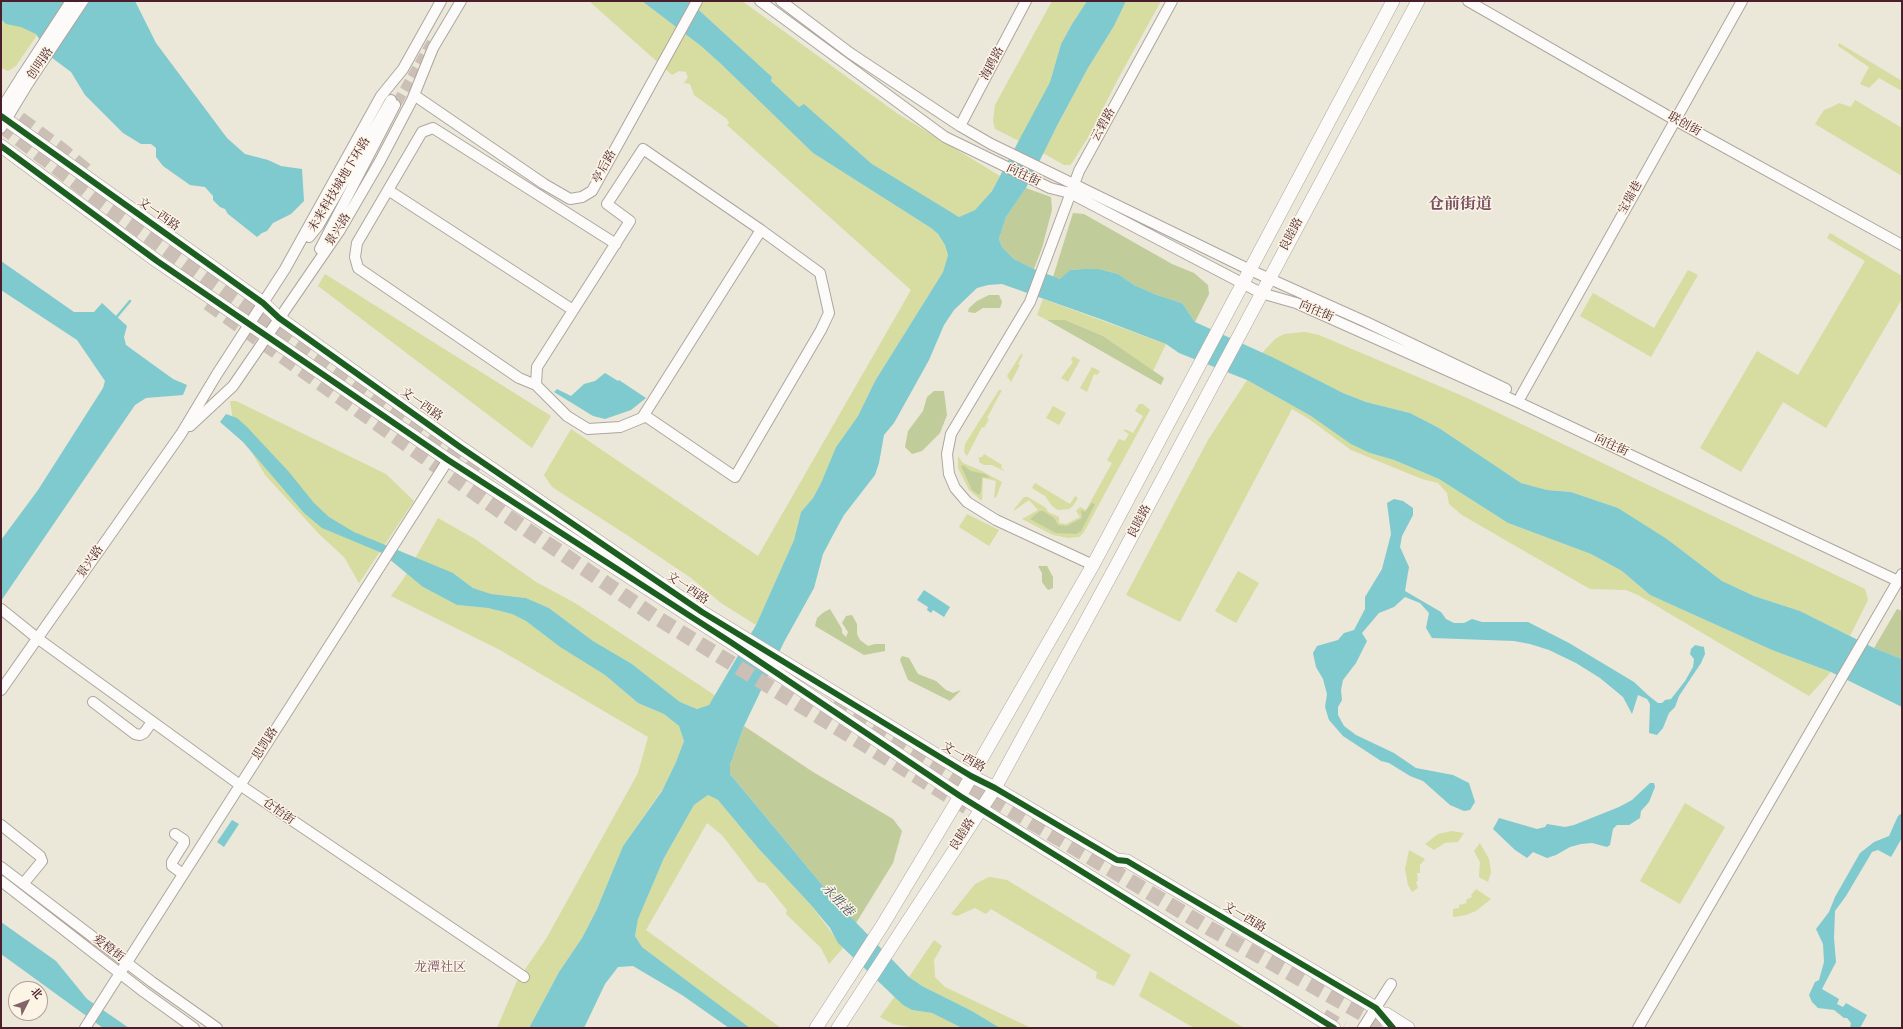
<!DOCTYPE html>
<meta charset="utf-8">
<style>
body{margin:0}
#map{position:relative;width:1903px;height:1029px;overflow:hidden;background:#ebe7d9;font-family:"IM FELL English","Noto Serif SC",serif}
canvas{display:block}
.frame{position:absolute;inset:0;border:2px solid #4a1f2b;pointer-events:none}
.north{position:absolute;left:8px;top:981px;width:40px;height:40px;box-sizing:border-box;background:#fcf5e5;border:1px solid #b59f9b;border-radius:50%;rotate:48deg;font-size:11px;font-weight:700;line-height:16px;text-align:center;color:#4a1f2b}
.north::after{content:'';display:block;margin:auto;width:14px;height:18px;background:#826568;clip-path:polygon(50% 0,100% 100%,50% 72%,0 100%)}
</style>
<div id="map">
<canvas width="1903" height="1029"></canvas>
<div class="frame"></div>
<div class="north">北</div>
</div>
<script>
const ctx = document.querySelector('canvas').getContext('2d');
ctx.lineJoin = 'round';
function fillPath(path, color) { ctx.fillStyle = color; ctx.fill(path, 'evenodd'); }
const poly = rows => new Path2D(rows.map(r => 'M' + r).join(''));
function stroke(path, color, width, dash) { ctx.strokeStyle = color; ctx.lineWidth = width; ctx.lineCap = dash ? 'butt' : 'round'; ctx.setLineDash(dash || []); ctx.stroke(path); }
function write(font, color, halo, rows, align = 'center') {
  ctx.font = font + ' "IM FELL English","Noto Serif SC",serif'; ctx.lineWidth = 3; ctx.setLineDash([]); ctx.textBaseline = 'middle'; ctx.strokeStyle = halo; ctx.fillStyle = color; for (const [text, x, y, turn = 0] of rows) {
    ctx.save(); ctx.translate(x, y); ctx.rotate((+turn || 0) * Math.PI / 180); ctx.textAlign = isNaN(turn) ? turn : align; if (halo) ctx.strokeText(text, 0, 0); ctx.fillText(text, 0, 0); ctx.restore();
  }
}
fillPath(poly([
 [1,1,60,1,16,66,8,71,1,68],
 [589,1,642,1,700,45,721,64,813,153,931,228,938,234,945,245,948,255,943,272,875,381,858,416,836,447,821,483,813,498,801,512,794,540,756,625,721,603,691,578,630,537,552,487,544,475,571,429,758,556,911,290,727,125,729,123,727,119,694,95,690,84,684,83,688,77,686,72,679,71,672,75],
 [689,1,742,1,898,114,1000,176,992,191,975,210,959,217,900,182,872,164,847,142,799,107,771,81,772,77],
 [1052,1,1087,1,1072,24,1061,44,1050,82,1019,141,995,129,993,121,995,105],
 [1126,1,1161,1,1118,79,1090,134,1072,163,1070,165,1064,165,1043,153,1088,68,1114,26],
 [1839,43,1902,81,1902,91,1879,78,1869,88,1860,84,1869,67,1838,46],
 [1855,100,1902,128,1902,176,1815,124,1824,110,1832,107,1839,103,1851,107],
 [1830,233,1902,276,1902,299,1826,428,1783,402,1741,472,1700,448,1757,351,1798,375,1865,261,1827,238],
 [1688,270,1698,275,1651,357,1580,316,1593,293,1654,328],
 [325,274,551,416,532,448,318,286],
 [1043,299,1166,344,1153,371,1103,336,1065,320,1047,320,1037,315],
 [1305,332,1319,335,1465,397,1865,589,1868,600,1850,636,1800,611,1754,596,1722,581,1667,539,1618,508,1571,492,1547,490,1521,483,1439,428,1410,413,1366,402,1343,393,1262,353,1275,339,1284,334],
 [1021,354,1023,355,1018,364,1020,365,1011,382,1007,376],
 [1073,356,1080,360,1068,382,1061,378,1073,362,1071,360],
 [1092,367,1100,371,1097,375,1094,374,1087,392,1080,388],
 [1247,380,1311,416,1370,453,1394,460,1439,479,1508,523,1591,554,1622,571,1650,595,1772,650,1831,672,1809,696,1638,595,1626,590,1590,589,1462,515,1449,504,1447,493,1438,483,1422,479,1351,450,1309,419,1292,409,1180,622,1126,595,1208,440],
 [999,390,1002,390,987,418,989,419,984,428,982,427,967,456,964,452,965,444],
 [230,401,236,401,386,474,414,501,359,583,344,557,319,534,265,475,233,420],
 [1139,404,1143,404,1150,410,1084,532,1079,537,1068,538,1053,535,1022,519,1038,510,1029,500,1015,510,1014,509,1024,497,1028,497,1046,508,1048,512,1059,517,1059,523,1066,524,1080,517,1076,511,1080,507,1086,510,1112,463,1107,460,1119,439,1125,441,1129,434,1124,431,1125,429,1133,433,1143,416,1135,411],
 [1053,406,1066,413,1059,425,1046,418],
 [984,454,1002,465,1001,468,1006,472,992,465,984,465,979,462,979,457,982,457],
 [958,456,963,463,982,471,1002,482,996,498,994,497,996,481,983,478,982,501,969,490,958,468],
 [1035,483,1070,504,1075,496,1078,498,1073,506,1069,509,1058,510,1052,506,1045,496,1032,488],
 [967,514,999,530,989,546,959,527],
 [438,518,475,539,536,582,575,603,716,696,709,705,697,709,680,702,632,664,593,641,549,608,526,598,491,594,473,588,453,573,423,587,457,605,488,608,512,614,526,621,560,647,605,675,638,703,664,714,679,726,684,741,676,762,664,787,623,846,597,909,582,938,559,972,529,1028,497,1028,517,981,546,939,638,773,648,737,500,650,391,596,404,578],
 [1238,571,1259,583,1236,623,1215,611],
 [708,795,718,800,758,848,811,905,843,948,829,964,821,948,786,914,787,910,765,883,758,882,722,835,707,823,646,930,781,1028,750,1028,642,947,635,936,638,919,664,858,694,805],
 [1685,803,1725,827,1680,904,1640,881],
 [1452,831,1464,833,1458,842,1445,843,1434,850,1425,844,1438,834],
 [1480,843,1489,859,1491,872,1488,882,1479,877,1480,862,1474,851],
 [1409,850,1425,859,1420,865,1420,873,1417,873,1418,881,1416,882,1418,888,1412,892,1408,885,1405,869],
 [989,877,1007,880,1131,955,1114,986,1096,978,1097,972,991,909,986,914,975,908,957,916,951,914,975,884],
 [1476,889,1491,899,1476,911,1466,915,1453,917,1453,909,1459,908,1459,905,1467,903,1466,900,1472,897,1471,895],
 [934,940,942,946,934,960,935,977,945,987,1031,1028,1000,1028,972,1011,922,986,909,977],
 [1150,971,1244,1028,1194,1028,1139,996],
 [895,996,903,1005,912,1010,932,1013,962,1028,915,1028,893,1024,880,1017]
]), '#d7dca1');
fillPath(poly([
 [1026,188,1051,197,1052,210,1042,248,1034,269,1014,259,1002,247,999,239,1006,217],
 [1073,213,1084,214,1172,264,1194,273,1208,285,1209,294,1195,322,1182,303,1157,295,1134,285,1118,274,1099,269,1083,269,1070,270,1061,279,1053,277],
 [989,295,999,295,1002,302,1000,308,983,308,975,313,968,312,969,308,977,301],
 [1047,320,1065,320,1103,336,1164,378,1161,385],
 [934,391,944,391,947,415,940,433,922,451,912,454,905,447,908,431,923,411,927,397],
 [963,465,971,471,985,474,990,478,982,477,981,491,979,495,972,490,961,466],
 [1092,503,1095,504,1081,531,1076,534,1056,533,1030,519,1040,511,1043,511,1054,518,1058,525,1067,526,1082,518,1081,510,1085,512],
 [1038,566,1047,566,1053,577,1053,588,1048,590,1042,582,1042,573],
 [830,609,842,629,842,633,846,637,848,632,842,623,846,616,852,615,857,624,857,634,860,640,868,646,875,644,885,644,885,651,864,655,815,626,817,618,824,612],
 [1897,609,1902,611,1902,659,1874,648],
 [902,656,909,658,918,674,936,681,946,690,953,693,961,690,950,701,908,680,900,660],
 [744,726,813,772,893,819,902,831,893,863,856,923,838,904,730,774,730,765]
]), '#c0cc9a');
fillPath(poly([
 [1,1,135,1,156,43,227,138,245,154,268,160,281,166,302,169,304,201,291,214,273,223,267,231,262,233,257,237,228,214,225,209,220,207,213,200,213,196,205,187,190,185,163,166,156,157,156,148,151,144,141,144,123,133,85,95,71,72,51,57,36,34,21,27,6,24,1,19],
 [642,1,689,1,772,77,771,81,799,107,804,104,872,164,959,217,975,210,992,191,1050,82,1061,44,1072,24,1087,1,1126,1,1114,26,1088,68,1058,124,1026,188,1006,217,999,239,1002,247,1014,259,1034,269,1060,279,1070,270,1083,269,1099,269,1118,274,1134,285,1157,295,1182,303,1195,322,1274,358,1343,393,1366,402,1410,413,1439,428,1521,483,1547,490,1571,492,1618,508,1667,539,1722,581,1754,596,1800,611,1874,648,1902,659,1902,707,1831,672,1772,650,1650,595,1622,571,1591,554,1508,523,1439,479,1394,460,1370,453,1351,444,1311,416,1247,380,1179,353,1166,344,1103,320,1002,284,988,285,977,288,954,310,944,325,929,360,894,423,884,435,879,463,875,475,844,515,833,535,823,554,814,588,784,642,744,726,730,765,730,774,838,904,909,977,922,986,972,1011,1000,1028,962,1028,932,1013,912,1010,903,1005,838,943,830,928,811,905,758,848,718,800,708,795,694,805,664,858,638,919,635,936,642,947,750,1028,729,1028,682,995,633,966,618,967,605,984,584,1028,529,1028,559,972,582,938,597,909,623,846,662,791,676,762,684,741,679,726,664,714,638,703,605,675,560,647,526,621,512,614,488,608,457,605,423,587,382,553,322,528,304,513,243,442,220,422,226,414,237,418,247,427,289,472,314,503,329,517,354,532,453,573,473,588,491,594,526,598,549,608,593,641,632,664,680,702,697,709,709,705,756,625,794,540,801,512,813,498,821,483,836,447,858,416,875,381,943,272,948,255,945,245,938,234,931,228,813,153,721,64,701,46],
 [1,261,74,312,94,312,102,303,127,326,124,337,126,345,173,379,187,385,183,395,146,398,135,405,1,601,1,540,38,490,103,388,105,381,77,340,1,290],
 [605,373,618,381,619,380,646,398,631,410,605,419,593,416,554,392,557,389,571,396,584,384,595,381],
 [1394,499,1403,501,1413,508,1413,515,1402,536,1400,547,1409,567,1405,591,1441,612,1446,619,1454,623,1464,623,1472,619,1482,622,1528,622,1569,643,1634,682,1649,696,1658,703,1662,703,1665,700,1671,699,1685,681,1693,667,1694,659,1690,654,1691,649,1695,645,1704,647,1705,654,1701,663,1679,696,1675,707,1669,713,1663,728,1657,735,1649,733,1650,704,1647,699,1638,695,1632,714,1623,697,1600,678,1576,663,1549,650,1530,644,1514,641,1432,638,1426,628,1429,613,1420,603,1405,597,1394,607,1379,613,1362,633,1367,641,1356,663,1343,680,1341,690,1342,700,1338,707,1338,715,1344,726,1356,735,1394,753,1416,768,1453,775,1469,783,1475,802,1470,810,1464,811,1450,805,1423,781,1410,776,1389,763,1381,761,1343,736,1329,720,1325,707,1327,694,1323,679,1316,667,1313,653,1317,646,1338,640,1344,633,1354,630,1365,609,1365,597,1382,569,1391,534,1387,503],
 [924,590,950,607,944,617,933,610,931,613,927,610,928,607,917,600],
 [1650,783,1654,783,1655,787,1649,802,1641,811,1640,818,1629,825,1617,825,1613,829,1610,845,1607,847,1592,843,1581,844,1570,847,1556,855,1547,858,1533,852,1527,858,1515,850,1493,829,1499,818,1537,829,1545,827,1547,824,1565,827,1574,825,1619,807,1632,800],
 [1902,813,1902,838,1891,857,1878,850,1872,852,1846,896,1835,911,1834,938,1836,962,1822,989,1839,999,1837,1004,1843,1007,1846,1003,1867,1015,1860,1028,1850,1028,1851,1023,1847,1018,1844,1018,1834,1010,1818,1008,1812,1002,1809,995,1815,982,1819,980,1824,962,1823,944,1816,929,1829,912,1835,897,1860,853,1874,842,1889,836,1898,816],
 [232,820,239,824,224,847,217,842],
 [1,922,56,961,87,999,129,1028,103,1028,1,954]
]), '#7fcacf');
stroke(poly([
 [115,319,130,301]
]), '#7fcacf', 2.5);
stroke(poly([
 [397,103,433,40]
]), '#cbbfb6', 10, [10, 5]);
stroke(poly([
 [1,105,63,151,90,174],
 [1,125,108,207,239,302,484,477],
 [208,303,507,516,654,616,967,807],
 [833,704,1209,928,1388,1028],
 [1323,1016,1343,1028]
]), '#cbbfb6', 15, [15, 8]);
const minor = poly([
 [760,1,945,137,1050,188,1070,193,1261,293,1296,303,1520,403,1898,581],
 [781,1,850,53,960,126,991,144,1250,270,1366,322,1506,389],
 [1468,1,1675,120,1902,245],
 [414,95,544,184,570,199,582,197,592,191,697,1],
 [1,109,22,76],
 [960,126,1026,1],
 [1,128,29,82],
 [643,149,761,230,642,418,620,427,588,429,567,416,536,385,537,367,630,221,607,204,643,149],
 [388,190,573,310],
 [309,237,318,226,391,100],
 [320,249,395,105],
 [536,385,519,378,358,268,355,257,357,243,422,132,433,128,616,244],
 [1521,396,1742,1],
 [644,415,735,477,821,330,829,313,820,273,761,230],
 [190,426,233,386,340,230,380,161,412,100,433,48,461,1],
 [1093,565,996,520,967,502,955,488,949,474,947,454,951,434,1030,302,1079,171,1172,1],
 [1,609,37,638,240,785,524,977],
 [1,690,181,434,217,374,285,269,381,96,403,69,441,1],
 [93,702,135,734,140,735,144,733,152,722],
 [1,825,40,856,42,861,23,884],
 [175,834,184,840,184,843,172,862,172,866,183,874],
 [1,867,152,982,217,1028],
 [1,881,144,992,194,1028],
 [85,1028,448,460],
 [1363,1028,1391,984],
 [1638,1028,1902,574]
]);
const major = poly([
 [1,116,263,303,279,318,460,447,702,612,971,776,995,788,1117,860,1127,861,1376,1008,1393,1028],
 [1,146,157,261,448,460,732,643,960,796,1334,1028],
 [1386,1014,1408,1028],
 [816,1028,882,926,960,796,1093,565,1393,1],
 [838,1028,995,788,1116,566,1418,1]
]);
stroke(minor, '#ada69f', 12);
stroke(major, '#ada69f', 14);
stroke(minor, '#fcfbf9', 10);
stroke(major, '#fcfbf9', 13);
const minorBridge = poly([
 [22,76,71,1],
 [29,82,83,1]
]);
stroke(minorBridge, '#ada69f', 12, []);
stroke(minorBridge, '#fcfbf9', 10);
stroke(poly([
 [1,116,263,303,279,318,460,447,702,612,971,776,995,788,1117,860,1127,861,1376,1008,1393,1028],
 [1,146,157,261,448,460,732,643,960,796,1334,1028]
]), '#1b5e20', 6);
write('12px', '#4a1f2b', '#fcf5e5', [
 ["创明路",41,64,-56],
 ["海鸥路",993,64,-62],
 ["云碧路",1104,125,-61],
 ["联创街",1684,125,29],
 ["亭后路",605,167,-61],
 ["向往街",1023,176,25],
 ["未来科技城地下环路",340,185,-59],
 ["宝瑞巷",1631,198,-61],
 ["文一西路",158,215,35],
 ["景兴路",339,230,-58],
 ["良睦路",1292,235,-62],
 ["向往街",1316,312,23],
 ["文一西路",421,405,35],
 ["向往街",1611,446,25],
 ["良睦路",1140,522,-62],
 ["景兴路",91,562,-55],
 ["文一西路",687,589,34],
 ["思凯路",266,744,-57],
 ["文一西路",963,758,30],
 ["仓怡街",278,812,35],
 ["良睦路",963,835,-57],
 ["文一西路",1244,918,31],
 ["爱橙街",108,949,37]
]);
write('italic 13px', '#4c5663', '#fcf5e5', [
 ["永胜港",837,901,46]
]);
write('13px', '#784e63', '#fcf5e5', [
 ["龙潭社区",440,968]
]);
write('bold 16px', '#784e63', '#fcf5e5', [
 ["仓前街道",1460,206]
]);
</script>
